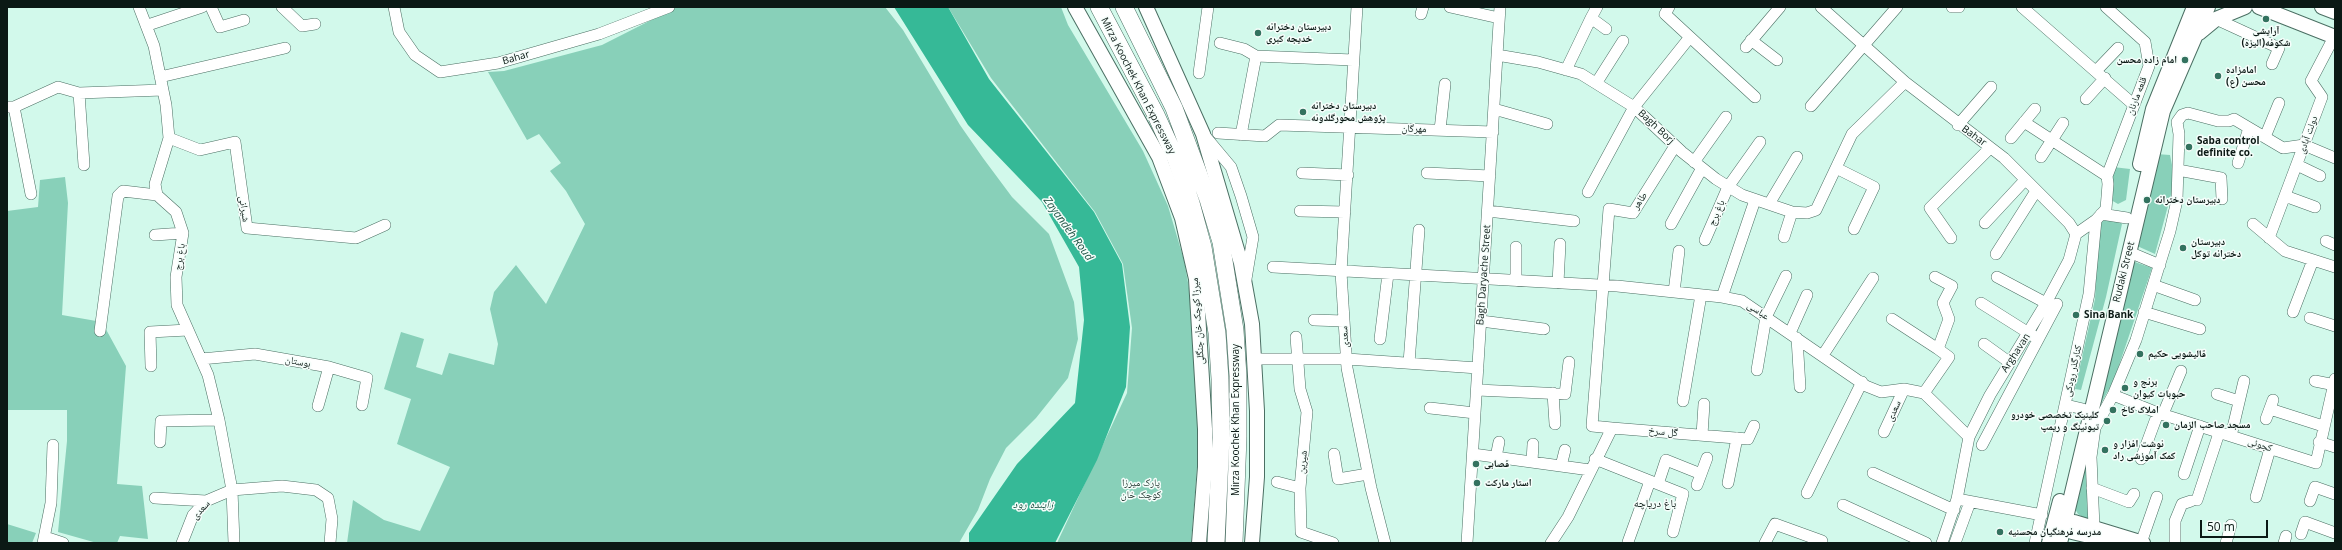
<!DOCTYPE html>
<meta charset="utf-8">
<style>
body{margin:0}
#map{position:relative;width:2342px;height:550px;overflow:hidden;background:#d2f9eb;font-family:"Open Sans",sans-serif}
canvas{display:block}
.frame{position:absolute;inset:0;border:8px solid #0b1915;pointer-events:none}
.scale{position:absolute;left:2200px;top:520px;width:68px;height:18px;box-sizing:border-box;border:2px solid #0b1915;border-top:0;padding-left:5px;font-size:12px;line-height:14px;white-space:nowrap;color:#0b1915;-webkit-text-stroke:3px #f6fefb;paint-order:stroke}
</style>
<div id="map">
<canvas width="2342" height="550"></canvas>
<div class="frame"></div>
<div class="scale">50 m</div>
</div>
<script>
const ctx = document.querySelector('canvas').getContext('2d');
ctx.lineJoin = 'round';
function fillPath(path, color) { ctx.fillStyle = color; ctx.fill(path, 'evenodd'); }
const poly = rows => new Path2D(rows.map(r => 'M' + r).join(''));
function stroke(path, color, width, dash) { ctx.strokeStyle = color; ctx.lineWidth = width; ctx.lineCap = dash ? 'butt' : 'round'; ctx.setLineDash(dash || []); ctx.stroke(path); }
function write(font, color, halo, rows, align = 'center') {
  ctx.font = font + ' "Open Sans","Noto Naskh Arabic",sans-serif'; ctx.lineWidth = 3; ctx.setLineDash([]); ctx.textBaseline = 'middle'; ctx.strokeStyle = halo; ctx.fillStyle = color; for (const [text, x, y, turn = 0] of rows) {
    ctx.save(); ctx.translate(x, y); ctx.rotate((+turn || 0) * Math.PI / 180); ctx.textAlign = isNaN(turn) ? turn : align; if (halo) ctx.strokeText(text, 0, 0); ctx.fillText(text, 0, 0); ctx.restore();
  }
}
fillPath(poly([
 [677,7,885,7,903,30,960,125,983,158,1012,197,1049,234,1074,302,1078,339,1068,378,1036,418,1006,448,990,479,978,510,959,543,347,543,353,500,384,520,420,531,450,467,397,444,411,399,384,389,401,332,424,339,416,367,442,375,449,353,494,365,498,344,490,309,494,292,516,265,546,304,585,224,566,191,550,171,561,163,539,134,527,140,488,72,504,71,602,45],
 [948,7,1061,7,1068,25,1143,151,1168,206,1184,260,1192,305,1200,429,1191,543,1057,543,1127,393,1132,328,1123,264,1095,212,991,78],
 [2156,154,2170,155,2175,180,2155,254,2135,245],
 [2113,167,2130,169,2126,200,2118,204,2111,200],
 [65,177,68,203,62,315,102,322,126,366,117,484,142,486,148,539,120,536,117,543,97,543,58,532,67,441,67,410,7,410,7,211,38,207,40,180],
 [2102,218,2116,218,2122,224,2106,297,2081,390,2075,389,2095,299,2099,223],
 [2132,261,2152,268,2114,380,2089,425],
 [2088,431,2089,521,2078,514,2074,507],
 [7,524,36,533,32,543,7,543]
]), '#88d0b9');
fillPath(poly([
 [894,7,948,7,989,79,1094,212,1122,264,1130,327,1126,387,1097,460,1055,543,969,543,969,533,1017,464,1075,403,1084,320,1079,267,1042,202,968,125]
]), '#36b997');
const minor = poly([
 [139,7,154,46,166,105,169,138,155,184,157,195,176,212,183,233,176,277,177,305,208,375,219,420,232,490,234,543],
 [211,7,220,27,244,20],
 [282,7,302,26,315,24],
 [394,7,399,32,415,55,440,72,498,63,599,34,669,7],
 [1357,7,1341,272,1347,368,1371,488,1385,543],
 [1450,7,1499,18],
 [1669,7,1665,14,1755,97],
 [1821,7,1905,82,2004,158,2069,223,2076,234],
 [1952,7,1959,7],
 [2022,7,2134,105],
 [2106,7,2145,42,2149,66,2107,176],
 [1421,14,1423,7],
 [1591,18,1597,7],
 [2216,19,2279,48,2272,64],
 [148,25,202,7],
 [1751,40,1777,60],
 [1220,43,1244,49,1256,56,1353,60],
 [1746,47,1780,7],
 [1497,55,1538,62,1581,74,1634,107,1682,152,1716,179,1742,195,1792,212,1807,213,1816,210,1852,134,1905,82],
 [1566,70,1591,18,1606,29],
 [2096,71,2118,48],
 [1199,73,1208,7],
 [160,77,285,48],
 [1597,82,1623,41],
 [79,93,84,165],
 [2086,99,2105,78],
 [1811,106,1897,7],
 [7,107,14,107,58,87,79,93,163,90],
 [14,107,31,194],
 [1494,109,1547,124],
 [2024,122,2107,176],
 [1958,125,1991,87],
 [1440,130,1445,84],
 [1218,133,1265,136,1279,125,1493,132],
 [1241,135,1256,56],
 [1205,136,1231,167,1241,196,1253,237,1246,279],
 [2265,137,2279,103],
 [169,138,200,150,235,142,247,228,356,238,385,225],
 [2011,138,2035,109],
 [2041,157,2063,123],
 [1694,162,1726,117],
 [2238,163,2249,128],
 [2297,165,2320,176],
 [1836,168,1874,187,1854,229],
 [2178,170,2221,178,2222,199],
 [1302,173,1348,175],
 [1427,173,1490,176],
 [1588,192,1634,107,1690,37],
 [2285,196,2315,207],
 [1769,204,1797,157],
 [1300,211,1345,212],
 [1488,211,1574,221],
 [2101,214,2127,218],
 [1985,223,2025,180],
 [1671,224,1702,168],
 [2253,224,2285,251,2335,267],
 [155,235,183,233],
 [1784,237,1792,212],
 [1951,238,1930,208,1990,148],
 [2269,238,2322,97,2311,81,2334,37],
 [1705,240,1728,187,1760,142],
 [2326,241,2335,245],
 [2129,252,2160,265],
 [1996,254,2036,191],
 [1273,267,1617,286,1722,297,1742,301,1866,386,1881,392,1904,389,1924,393,1969,437],
 [1997,277,2046,303],
 [1516,281,1516,247],
 [1558,283,1560,244],
 [2153,285,2195,300],
 [1674,292,1679,251],
 [1722,297,1755,200],
 [1981,303,2035,337],
 [2144,312,2200,329],
 [2293,312,2313,260],
 [2310,318,2335,326],
 [1892,319,1938,349],
 [1314,320,1344,321],
 [1481,321,1544,329],
 [100,331,118,196,123,191,157,195],
 [1790,333,1807,295],
 [1296,337,1300,389,1307,412,1300,488,1301,532,1333,543],
 [1797,338,1800,387],
 [1380,339,1388,274],
 [1984,344,2009,362],
 [1823,355,1873,278],
 [201,359,255,354,329,367,367,378,362,405],
 [1254,359,1347,359,1478,368],
 [1409,363,1419,230],
 [151,366,150,332,188,330],
 [1757,370,1766,317,1786,276],
 [2315,381,2335,385],
 [1477,390,1565,394,1569,362],
 [1553,393,1555,424],
 [1924,393,1949,357,1938,349,1949,319,1943,303,1952,286,1935,277],
 [2217,394,2239,401],
 [2113,395,2158,413,2316,463,2335,379],
 [1683,401,1701,295],
 [2066,405,2083,409],
 [318,406,329,367],
 [1430,408,1475,413],
 [2270,409,2323,426],
 [2163,414,2181,371],
 [2266,419,2273,400],
 [1612,428,1592,426,1609,209,1633,213,1675,146],
 [1884,432,1904,389],
 [1702,435,1704,404],
 [2231,436,2244,381],
 [160,442,161,421,219,420],
 [2319,442,2335,447],
 [1982,445,2057,304],
 [1334,454,1338,479,1368,474],
 [1473,454,1590,470],
 [1496,457,1499,442],
 [1595,459,1683,494,1673,532],
 [2141,459,2158,413],
 [1532,462,1533,444],
 [1561,466,1565,450],
 [1873,473,1954,510],
 [2184,474,2200,426],
 [1277,482,1300,488],
 [1728,483,1737,438],
 [1658,484,1666,460,1701,474],
 [1697,485,1707,458],
 [2092,488,2129,502,2134,494],
 [1807,493,1862,382],
 [2256,497,2270,449],
 [155,498,206,501],
 [1957,499,2042,515],
 [2197,500,2219,433],
 [2310,501,2315,487,2335,494],
 [1843,505,1926,543],
 [2094,527,2091,457,2095,428,2113,395,2136,340,2170,231,2177,200,2179,134,2177,122,2182,115,2188,113,2218,121,2229,121,2234,119,2283,148,2304,145,2335,158],
 [2301,534,2305,522,2335,533],
 [45,537,63,543],
 [1628,542,1650,481],
 [43,543,51,503,53,445],
 [182,543,193,515,206,501,232,490,282,486,316,490,328,498,332,519,330,543],
 [1467,543,1500,7],
 [1551,543,1568,517,1612,428,1748,439,1754,426],
 [1765,543,1775,524,1822,541,1820,543],
 [1942,543,1957,499,1969,437,1990,395,2046,303,2069,260,2076,234,2096,220,2106,209,2108,184,2107,176],
 [1955,543,1970,502],
 [2035,543,2089,294,2096,220],
 [2141,543,2157,497],
 [2175,543,2175,521,2182,504,2191,501],
 [2226,543,2231,525],
 [2284,543,2286,536]
]);
const major = poly([
 [1075,7,1159,157,1182,218,1196,279,1205,429,1205,467,1199,543],
 [1146,7,1203,134,1241,263,1252,324,1257,411,1257,477,1252,543],
 [2259,7,2335,37],
 [2322,7,2335,12],
 [2199,33,2216,19,2245,7],
 [2140,164,2153,109,2194,7],
 [2058,525,2072,532,2110,541],
 [2063,526,2074,522,2143,543],
 [2049,543,2060,501],
 [2060,543,2163,111,2208,7]
]);
const highway = poly([
 [1099,7,1156,115,1176,159,1191,203,1203,247,1217,333,1220,379,1221,438,1216,543],
 [1124,7,1174,108,1208,199,1221,242,1235,330,1238,376,1238,437,1234,543]
]);
stroke(minor, '#4b6f63', 12);
stroke(major, '#4b6f63', 16);
stroke(highway, '#4b6f63', 18);
stroke(minor, '#fff', 11);
stroke(major, '#fff', 14);
stroke(highway, '#fff', 17);
for (const [x, y, r, color] of [
 [2266,19,4,"#33725f"],
 [1258,33,4,"#33725f"],
 [2185,60,4,"#33725f"],
 [2218,76,4,"#33725f"],
 [1303,112,4,"#33725f"],
 [2189,147,4,"#33725f"],
 [2147,200,4,"#33725f"],
 [2183,248,4,"#33725f"],
 [2076,315,4,"#33725f"],
 [2140,354,4,"#33725f"],
 [2125,388,4,"#33725f"],
 [2113,410,4,"#33725f"],
 [2107,421,4,"#33725f"],
 [2166,425,4,"#33725f"],
 [2105,450,4,"#33725f"],
 [1476,464,4,"#33725f"],
 [1477,483,4,"#33725f"],
 [2000,532,4,"#33725f"]
]) { const dot = new Path2D(); dot.arc(x, y, r, 0, 2 * Math.PI); ctx.fillStyle = color; ctx.fill(dot); stroke(dot, '#f6fefb', 1.5); }
write('bold 10px', '#0b1915', '#f6fefb', [
 ["دبیرستان دخترانه",1266,27],
 ["خدیجه کبری",1266,39],
 ["آرایشی",2266,31,"center"],
 ["شکوفه(الیزه)",2266,43,"center"],
 ["امام زاده محسن",2177,60,"right"],
 ["امامزاده",2226,70],
 ["محسن (ع)",2226,82],
 ["دبیرستان دخترانه",1311,106],
 ["پژوهش محورگلدونه",1311,118],
 ["Saba control",2197,141],
 ["definite co.",2197,153],
 ["دبیرستان دخترانه",2155,200],
 ["دبیرستان",2191,242],
 ["دخترانه توکل",2191,254],
 ["Sina Bank",2084,315],
 ["قالیشویی حکیم",2148,354],
 ["برنج و",2133,382],
 ["حبوبات کیوان",2133,394],
 ["املاک کاخ",2121,410],
 ["کلینیک تخصصی خودرو",2099,415,"right"],
 ["تیونینگ و ریمپ",2099,427,"right"],
 ["مسجد صاحب الزمان",2174,425],
 ["نوشت افزار و",2113,444],
 ["کمک آموزشی راد",2113,456],
 ["قصابی",1484,464],
 ["استار مارکت",1485,483],
 ["مدرسه فرهنگیان محسنیه",2008,532]
], 'left');
write('10px', '#0b1915', '#f6fefb', [
 ["Bahar",516,58,-16],
 ["Mirza Koochek Khan Expressway",1138,86,63],
 ["قلعه مارنان",2137,96,-69],
 ["Bagh Borj",1656,127,43],
 ["مهرگان",1414,129,2],
 ["دولت آبادی",2308,135,-70],
 ["Bahar",1974,136,36],
 ["طاهر",1640,201,-56],
 ["شیرانی",244,209,82],
 ["باغ برج",1717,213,-67],
 ["باغ برج",180,257,-81],
 ["Rudaki Street",2124,272,-76],
 ["Bagh Daryache Street",1484,275,-86],
 ["عباسی",1758,311,34],
 ["میرزا کوچک خان جنگلی",1198,321,-94],
 ["سعدی",1345,337,-93],
 ["Arghavan",2016,353,-57],
 ["بوستان",298,362,10],
 ["کنارگذر رودکی",2073,371,-78],
 ["سعدی",1894,411,-65],
 ["Mirza Koochek Khan Expressway",1236,420,-90],
 ["گل سرخ",1663,432,5],
 ["کجوئی",2260,445,18],
 ["شیرین",1303,462,-84],
 ["سعدی",201,510,-48]
]);
write('10px', '#1b312a', '#f6fefb', [
 ["پارک میرزا",1141,483],
 ["کوچک خان",1141,495]
]);
write('italic 11px', '#1d5143', '#f6fefb', [
 ["Zayandeh Roud",1068,229,54],
 ["زاینده رود",1033,505]
]);
write('11px', '#0b1915', '#f6fefb', [
 ["باغ دریاچه",1655,504]
]);
</script>
